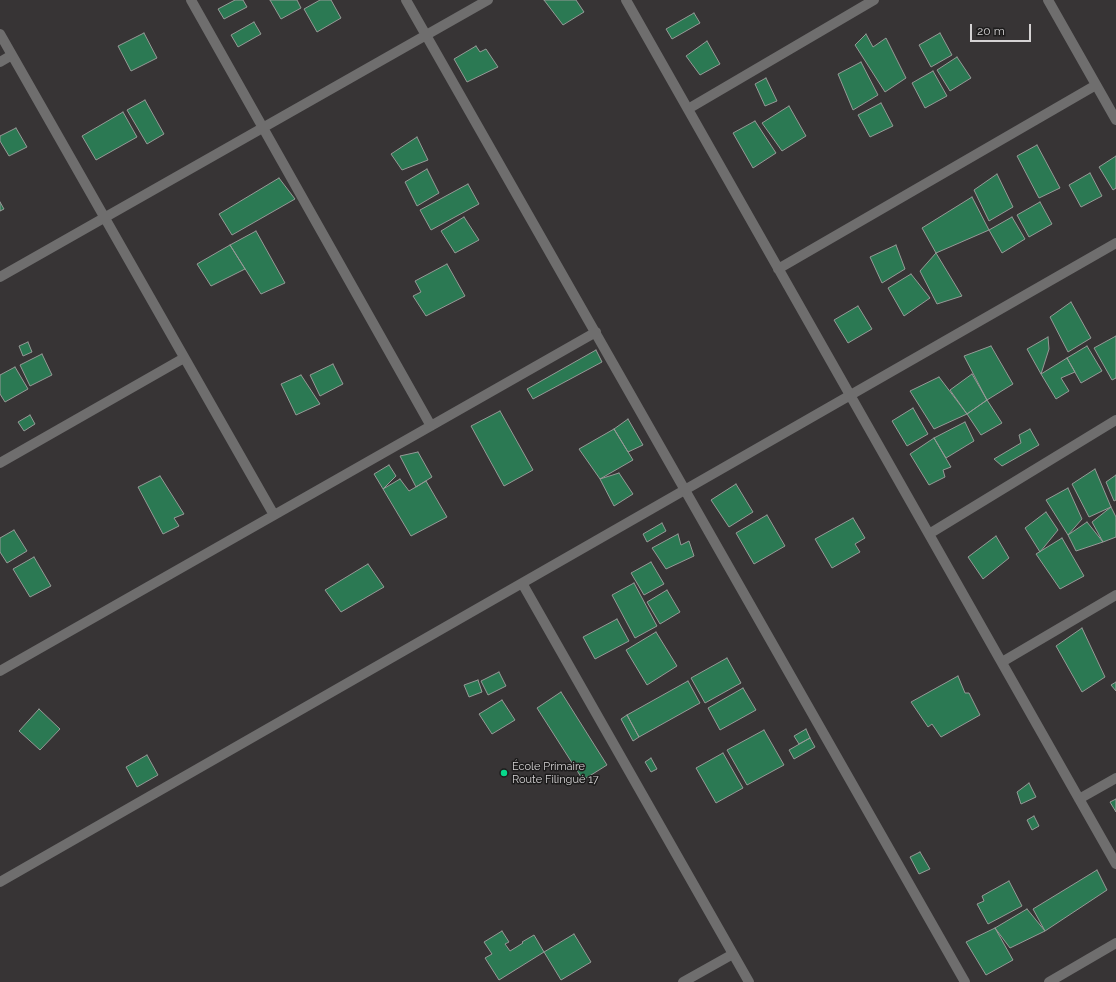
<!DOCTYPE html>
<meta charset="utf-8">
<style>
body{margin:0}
#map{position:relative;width:1116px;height:982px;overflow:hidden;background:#373435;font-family:Raleway,sans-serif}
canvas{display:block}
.scale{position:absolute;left:970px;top:24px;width:61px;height:18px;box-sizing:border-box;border:2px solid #d5d3d4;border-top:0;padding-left:5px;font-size:12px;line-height:14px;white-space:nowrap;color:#d5d3d4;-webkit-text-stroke:3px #1d1c1c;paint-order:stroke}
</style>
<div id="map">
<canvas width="1116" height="982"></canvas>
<div class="scale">20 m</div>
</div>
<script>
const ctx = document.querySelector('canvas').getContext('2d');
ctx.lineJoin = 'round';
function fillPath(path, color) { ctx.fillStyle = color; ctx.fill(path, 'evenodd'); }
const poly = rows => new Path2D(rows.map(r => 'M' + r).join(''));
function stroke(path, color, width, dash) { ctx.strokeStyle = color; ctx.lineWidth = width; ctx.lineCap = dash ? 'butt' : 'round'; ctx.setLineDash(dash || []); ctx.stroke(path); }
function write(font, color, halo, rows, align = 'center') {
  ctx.font = font + ' Raleway,sans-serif'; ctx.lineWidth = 3; ctx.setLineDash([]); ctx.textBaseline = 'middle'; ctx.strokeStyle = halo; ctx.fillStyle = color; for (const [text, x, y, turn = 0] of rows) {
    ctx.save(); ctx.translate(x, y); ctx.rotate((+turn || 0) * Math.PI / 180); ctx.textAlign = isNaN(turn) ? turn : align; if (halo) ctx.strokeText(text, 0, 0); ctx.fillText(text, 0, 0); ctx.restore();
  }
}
const building = poly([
 [235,0,243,0,247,7,224,19,218,9,235,0],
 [270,0,297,0,301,8,281,19,270,0],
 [320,0,331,0,341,18,317,32,304,9,320,0],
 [544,0,576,0,584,12,563,25,544,0],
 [694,13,700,23,672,39,666,29,694,13],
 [254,22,261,34,238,47,231,35,254,22],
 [144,33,157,58,131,71,118,46,144,33],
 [940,33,952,55,931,67,919,45,940,33],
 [866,34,873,47,886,38,906,78,885,92,855,45,866,34],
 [707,41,720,64,700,75,686,56,707,41],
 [476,46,480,52,486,49,498,67,467,82,454,59,476,46],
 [957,57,971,78,950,91,937,70,957,57],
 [861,62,878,95,853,110,838,74,861,62],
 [933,71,947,96,925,108,912,83,933,71],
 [766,78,777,101,765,106,755,84,766,78],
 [145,100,164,134,147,144,127,110,145,100],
 [881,103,893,126,870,137,858,115,881,103],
 [789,106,806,136,782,151,762,123,789,106],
 [123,112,137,137,96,160,82,136,123,112],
 [755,121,776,153,753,168,733,133,755,121],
 [16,128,27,147,9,156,0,141,0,136,16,128],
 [417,137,428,160,402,170,391,154,417,137],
 [1037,145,1060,188,1039,198,1017,156,1037,145],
 [1116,156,1116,188,1113,190,1099,167,1116,156],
 [427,169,439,193,417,206,405,182,427,169],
 [1090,173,1102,196,1081,207,1069,185,1090,173],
 [997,174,1013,207,989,221,974,190,997,174],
 [279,178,295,199,232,235,219,214,279,178],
 [468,184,479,204,431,230,420,210,468,184],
 [972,197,989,230,936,253,922,228,972,197],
 [0,202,4,209,0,211,0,202],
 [1040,202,1052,224,1029,237,1017,215,1040,202],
 [464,217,479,240,455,253,441,231,464,217],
 [1012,217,1025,239,1002,253,989,230,1012,217],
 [256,231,285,283,261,294,230,245,256,231],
 [230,245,245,269,211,286,197,264,230,245],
 [896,245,905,269,882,283,870,257,896,245],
 [936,253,962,296,937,304,920,271,936,253],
 [447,264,465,296,426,316,413,296,421,292,415,281,447,264],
 [911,274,930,298,904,316,888,288,911,274],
 [1071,302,1091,338,1068,352,1050,317,1071,302],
 [858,306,872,329,848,343,834,320,858,306],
 [1116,336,1116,378,1112,380,1094,348,1116,336],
 [1048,337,1049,349,1041,374,1027,349,1048,337],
 [28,342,32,352,23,356,19,346,28,342],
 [991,346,1013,384,987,400,964,356,991,346],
 [1087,346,1102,371,1081,383,1067,358,1087,346],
 [596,350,602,362,533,399,527,389,596,350],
 [42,354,52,375,30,386,20,365,42,354],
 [1067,358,1075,372,1061,378,1069,391,1056,399,1041,374,1067,358],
 [333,364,343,384,320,396,310,375,333,364],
 [15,367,28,389,5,402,0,394,0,375,15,367],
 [972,374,987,400,967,414,950,390,972,374],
 [301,375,320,404,296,415,281,384,301,375],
 [939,377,967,414,934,429,910,391,939,377],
 [987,400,1002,423,981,435,967,414,987,400],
 [913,408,928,434,907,446,892,421,913,408],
 [500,411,533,470,504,486,471,426,500,411],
 [30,415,35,424,24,431,18,422,30,415],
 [628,419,643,445,628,452,614,429,628,419],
 [965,422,974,441,946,458,934,438,965,422],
 [614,429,633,460,600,479,579,449,614,429],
 [1030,429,1039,445,1002,466,994,459,1021,443,1019,435,1030,429],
 [934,438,951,467,943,470,945,477,929,485,910,454,934,438],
 [418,452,432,477,416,487,400,456,418,452],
 [389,465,396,476,383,489,374,474,389,465],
 [1095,469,1111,507,1089,517,1072,484,1095,469],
 [619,473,633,494,614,506,600,479,619,473],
 [1116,475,1116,500,1114,501,1106,482,1116,475],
 [160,476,184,514,174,518,179,526,163,534,138,487,160,476],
 [400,479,409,491,426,481,447,517,411,536,383,489,400,479],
 [736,484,753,512,729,527,711,500,736,484],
 [1068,488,1082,519,1068,535,1046,500,1068,488],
 [1111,507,1116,517,1116,537,1103,542,1092,522,1111,507],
 [1046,512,1058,530,1040,552,1025,528,1046,512],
 [767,515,785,546,754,564,736,533,767,515],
 [853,518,865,538,855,544,860,552,832,568,815,539,853,518],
 [1087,522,1103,542,1076,551,1068,535,1087,522],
 [662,523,666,531,647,542,643,534,662,523],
 [14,530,27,551,7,563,0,552,0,538,14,530],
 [678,534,681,545,689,541,694,556,666,569,652,548,678,534],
 [996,536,1009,558,983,579,968,557,996,536],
 [1062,538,1084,576,1060,589,1036,554,1062,538],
 [34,557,51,586,30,597,13,569,34,557],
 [651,562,664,584,644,595,631,573,651,562],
 [368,564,384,587,341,612,325,590,368,564],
 [634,583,657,626,635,638,612,595,634,583],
 [667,590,680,612,660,624,647,602,667,590],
 [617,619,629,641,595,659,583,637,617,619],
 [1082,628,1105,677,1082,692,1056,646,1082,628],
 [656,632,677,666,647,685,626,650,656,632],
 [727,658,741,683,705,703,691,678,727,658],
 [499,672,506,686,488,695,481,681,499,672],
 [958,676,965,693,969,693,980,715,941,737,932,724,928,727,911,702,958,676],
 [478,680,482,692,469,697,464,685,478,680],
 [688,681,700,703,639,737,627,715,688,681],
 [1116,682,1116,691,1111,685,1116,682],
 [743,688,756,710,720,730,708,708,743,688],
 [561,692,607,765,583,780,537,708,561,692],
 [502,700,515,720,492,734,479,714,502,700],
 [39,709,60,729,40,750,19,731,39,709],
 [627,715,639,737,633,741,621,719,627,715],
 [806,729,810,738,799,744,794,736,806,729],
 [764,730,784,765,747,785,727,750,764,730],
 [810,738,815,747,794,759,789,750,810,738],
 [723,753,743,788,716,803,696,768,723,753],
 [147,755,158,775,137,787,126,767,147,755],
 [651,758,657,769,651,772,645,762,651,758],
 [1029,783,1036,797,1021,804,1017,792,1029,783],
 [1116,799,1116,812,1110,802,1116,799],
 [1034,816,1039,826,1032,830,1027,820,1034,816],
 [920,852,930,869,919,874,910,857,920,852],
 [1097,870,1107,890,1045,931,1033,909,1097,870],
 [1009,881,1022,906,988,924,977,904,984,901,982,896,1009,881],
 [1027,909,1045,931,1010,948,995,928,1027,909],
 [995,928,1013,960,986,975,966,942,995,928],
 [502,931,509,942,505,944,510,951,523,943,522,942,534,935,544,952,499,980,485,958,492,954,484,942,502,931],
 [574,934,591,962,561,980,544,952,574,934]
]);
fillPath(building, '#2b7953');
stroke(building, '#969a97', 1);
stroke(poly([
 [191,0,431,426],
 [406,0,965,982],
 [626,0,1116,864],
 [1048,0,1116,120],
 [0,34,274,515],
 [0,62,12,55],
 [688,109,874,0],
 [778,269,1096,85],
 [0,277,488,0],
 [0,463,184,358],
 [929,534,1116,420],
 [522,583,749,982],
 [1002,662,1116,595],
 [0,671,596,332],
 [1079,799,1116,778],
 [0,882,1116,243],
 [683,982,733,954],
 [1049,982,1116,943]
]), '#6f6e6e', 10);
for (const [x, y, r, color] of [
 [504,773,4,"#07d98b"]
]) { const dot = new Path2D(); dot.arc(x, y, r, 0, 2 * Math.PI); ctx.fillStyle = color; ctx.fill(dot); stroke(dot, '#1d1c1c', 1.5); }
write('11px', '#d5d3d4', '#1d1c1c', [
 ["École Primaire",512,767],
 ["Route Filingué 17",512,780]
], 'left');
</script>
